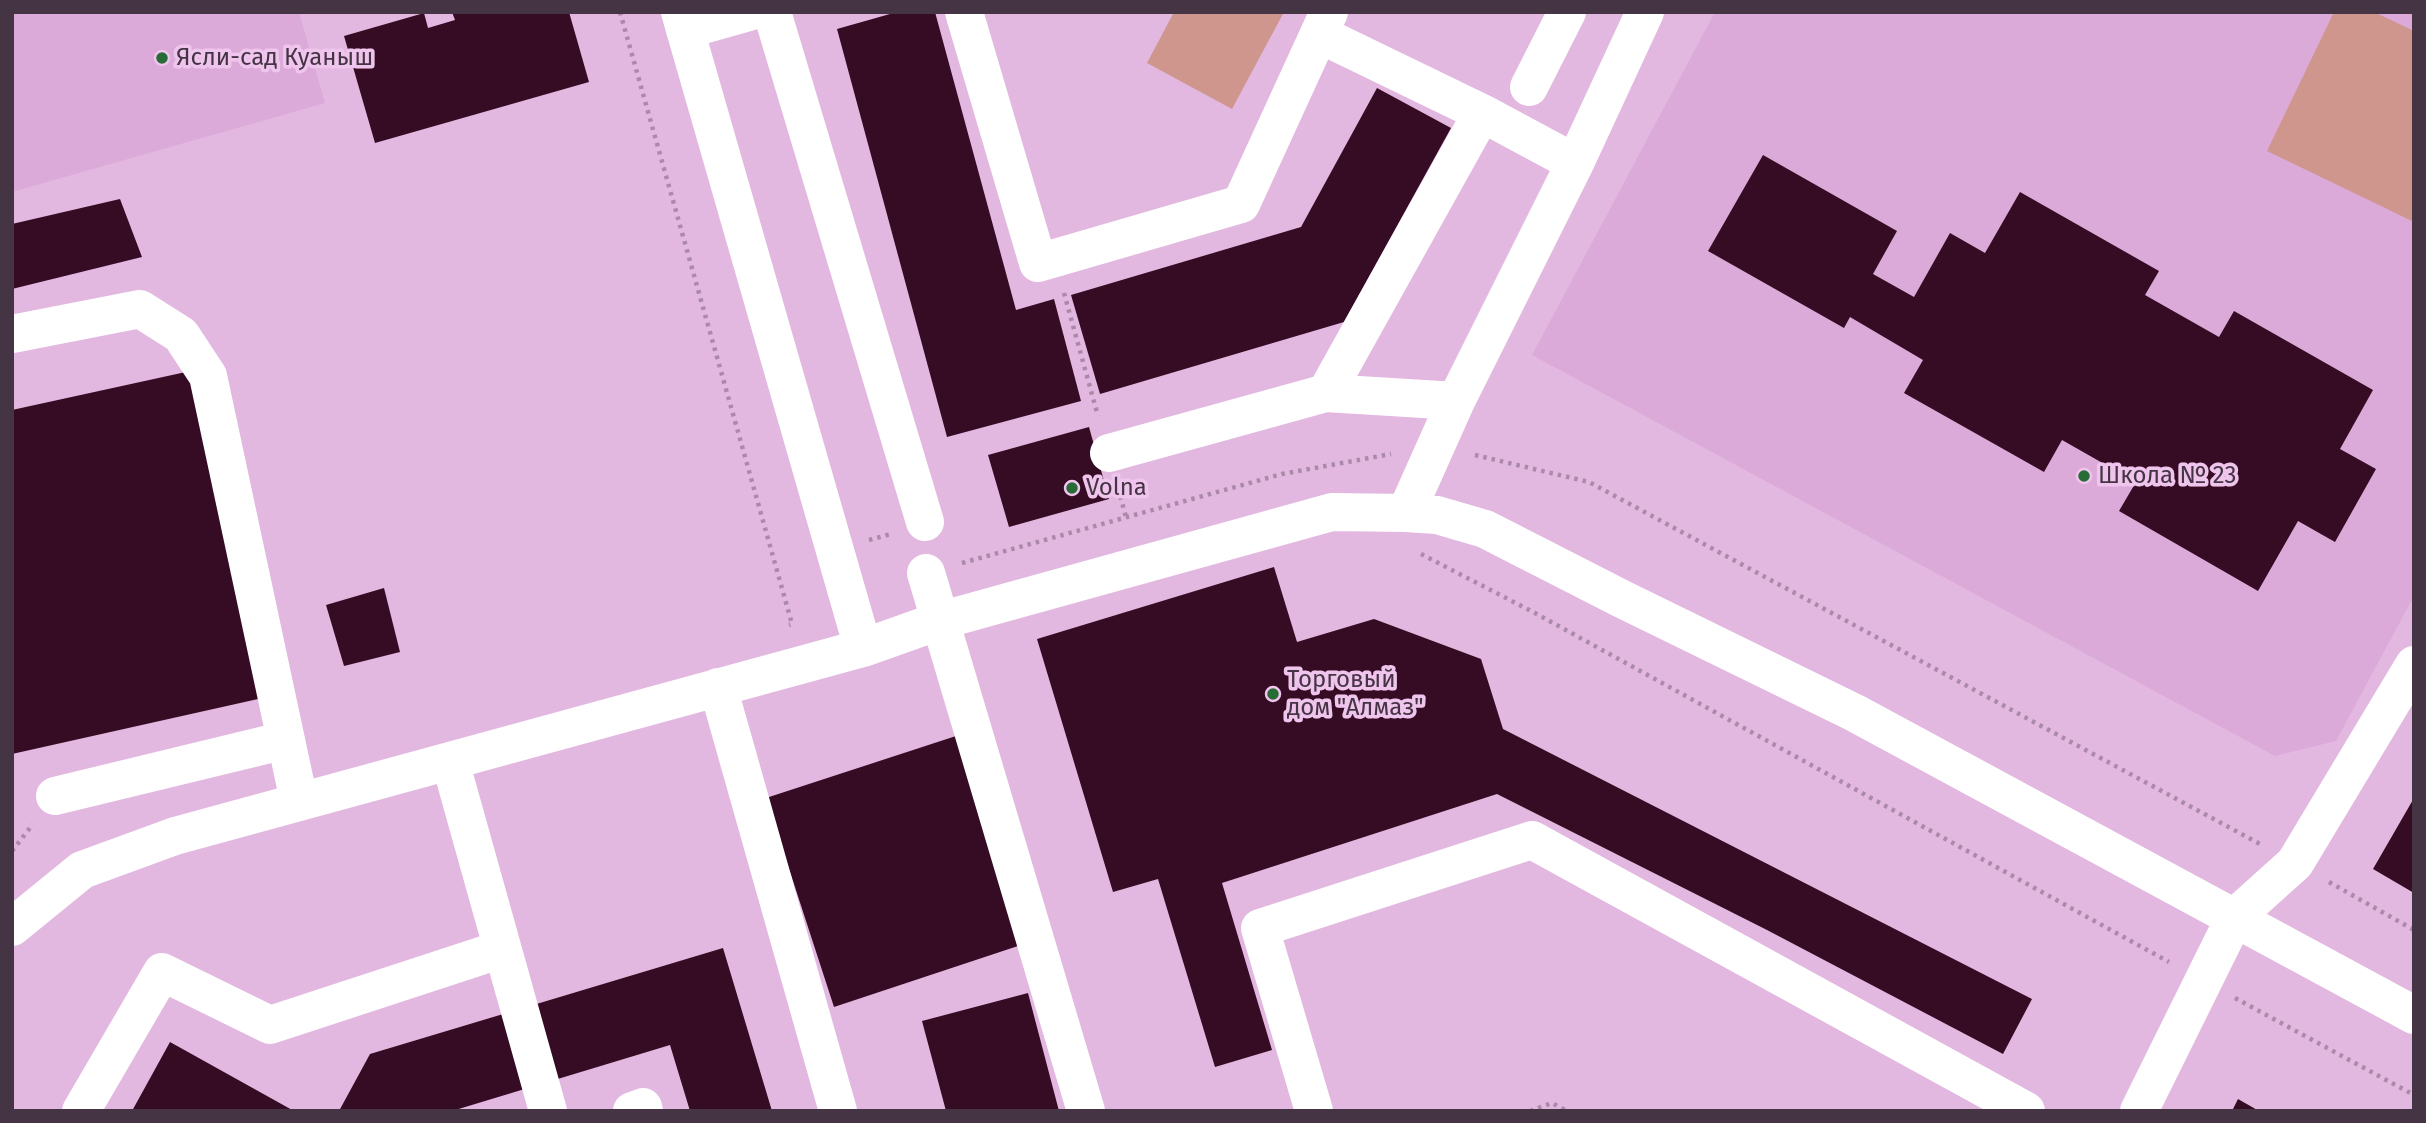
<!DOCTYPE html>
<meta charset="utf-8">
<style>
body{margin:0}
#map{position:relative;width:2426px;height:1123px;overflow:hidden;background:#e3b8e0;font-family:"Fira Sans",sans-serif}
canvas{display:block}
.frame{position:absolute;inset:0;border:14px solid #453444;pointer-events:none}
</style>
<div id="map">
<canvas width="2426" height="1123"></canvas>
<div class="frame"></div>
</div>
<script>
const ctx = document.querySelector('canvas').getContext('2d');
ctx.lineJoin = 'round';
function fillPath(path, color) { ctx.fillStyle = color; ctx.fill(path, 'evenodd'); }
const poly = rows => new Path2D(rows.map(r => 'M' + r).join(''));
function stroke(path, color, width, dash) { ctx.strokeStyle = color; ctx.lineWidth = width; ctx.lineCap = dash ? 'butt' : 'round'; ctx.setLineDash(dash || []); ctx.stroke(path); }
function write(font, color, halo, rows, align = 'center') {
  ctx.font = font + ' "Fira Sans",sans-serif'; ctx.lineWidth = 7; ctx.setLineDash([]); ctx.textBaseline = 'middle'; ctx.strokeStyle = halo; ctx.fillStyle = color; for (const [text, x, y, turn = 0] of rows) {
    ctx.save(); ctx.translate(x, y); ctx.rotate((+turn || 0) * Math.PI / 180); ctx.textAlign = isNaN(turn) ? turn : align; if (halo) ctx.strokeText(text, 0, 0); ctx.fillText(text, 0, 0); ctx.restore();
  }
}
fillPath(poly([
 [12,12,299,12,325,103,12,192],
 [1715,12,2414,12,2414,596,2336,741,2275,756,1532,355]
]), '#dbaad8');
fillPath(poly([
 [1174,12,1284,12,1232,109,1147,63],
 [2334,12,2374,12,2414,31,2414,222,2267,151]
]), '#cf968e');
fillPath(poly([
 [452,12,569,12,589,82,375,143,344,36,424,13,428,28,455,20],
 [897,12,935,12,1016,310,1054,299,1081,401,947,437,837,29],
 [1377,88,1451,128,1344,322,1100,394,1071,295,1301,227],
 [1763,155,1897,231,1873,274,1914,297,1950,233,1985,253,2020,192,2159,271,2145,295,2219,337,2234,311,2373,390,2340,449,2376,469,2335,542,2298,521,2258,591,2119,511,2136,482,2062,440,2044,472,1904,393,1923,360,1850,317,1844,328,1708,251],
 [120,199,142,257,12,289,12,224],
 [195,370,267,697,12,754,12,410],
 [1089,427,1109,499,1009,527,988,455],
 [1274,567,1297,642,1374,619,1481,659,1503,729,2032,999,2003,1054,1767,930,1497,794,1222,883,1272,1050,1215,1067,1158,879,1113,892,1037,639],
 [384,588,400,652,344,666,326,605],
 [956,736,1024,944,834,1007,766,798],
 [2414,798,2414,893,2373,869],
 [723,948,772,1111,690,1111,670,1045,452,1111,339,1111,370,1054],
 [1028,993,1059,1111,946,1111,922,1021],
 [170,1042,294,1111,132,1111],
 [2238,1099,2259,1111,2232,1111]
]), '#350c24');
stroke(poly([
 [620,12,792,624,789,625],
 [1064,293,1098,416],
 [1475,455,1589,482,2260,844],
 [1118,488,1126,517],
 [869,540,891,534],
 [1421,554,1535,613,2169,962],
 [962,563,1282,474,1391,454],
 [12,851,33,824],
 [2329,882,2414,930],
 [2235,998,2414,1095],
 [1530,1111,1552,1103,1567,1111]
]), '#ab89a8', 4.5, [3.5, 5]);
stroke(poly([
 [680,12,863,648],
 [772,12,925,522],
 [964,12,1038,263,1241,204,1329,12],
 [685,30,749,12],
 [1319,34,1482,113,1575,163],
 [1529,87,1567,12],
 [12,334,140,309,181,335,208,376,299,801],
 [1326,393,1482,113],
 [1109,453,1326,393,1456,401],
 [1406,513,1456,401,1575,163,1645,12],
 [926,573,1086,1111],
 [718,687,838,1111],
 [450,761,548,1111],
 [55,796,286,740],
 [12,927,82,870,175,836,863,648,939,621,1332,512,1406,513,1437,515,1485,529,1622,599,1855,713,2414,1015],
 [81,1111,162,972,270,1025,502,949],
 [632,1111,643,1107,644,1111],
 [1314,1111,1260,928,1532,840,2026,1111],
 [2139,1111,2235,917,2295,863,2414,665]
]), '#fff', 38);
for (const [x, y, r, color] of [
 [162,58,7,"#276b37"],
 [2084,476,7,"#276b37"],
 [1072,488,7,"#276b37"],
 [1273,694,7,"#276b37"]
]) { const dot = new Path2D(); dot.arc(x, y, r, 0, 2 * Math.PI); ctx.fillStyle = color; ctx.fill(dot); stroke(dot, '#f0c5ed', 2.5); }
write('24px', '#453444', '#f0c5ed', [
 ["Ясли-сад Куаныш",176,58],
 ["Школа № 23",2098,476],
 ["Volna",1086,488],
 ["Торговый",1287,680],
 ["дом \"Алмаз\"",1287,708]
], 'left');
</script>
